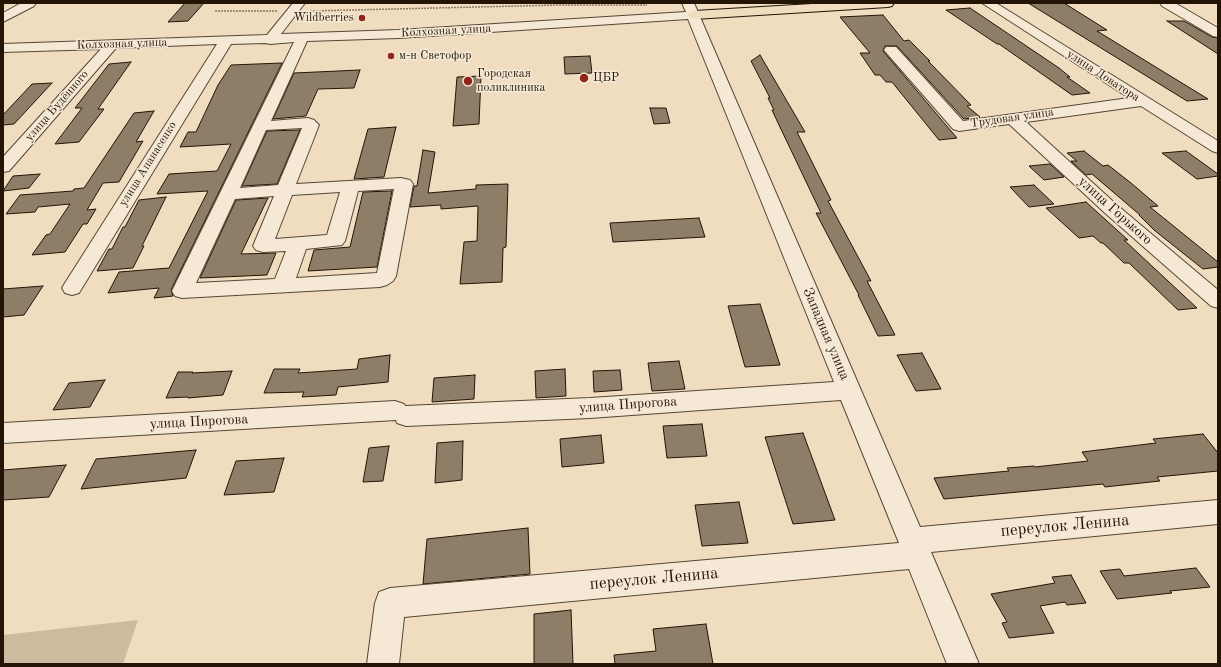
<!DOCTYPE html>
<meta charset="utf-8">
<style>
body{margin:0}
#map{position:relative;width:1221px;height:667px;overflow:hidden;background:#f0ddc0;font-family:"Old Standard TT",serif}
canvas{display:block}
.frame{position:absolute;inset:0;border:4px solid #231406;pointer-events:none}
</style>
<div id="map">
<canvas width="1221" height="667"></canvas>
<div class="frame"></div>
</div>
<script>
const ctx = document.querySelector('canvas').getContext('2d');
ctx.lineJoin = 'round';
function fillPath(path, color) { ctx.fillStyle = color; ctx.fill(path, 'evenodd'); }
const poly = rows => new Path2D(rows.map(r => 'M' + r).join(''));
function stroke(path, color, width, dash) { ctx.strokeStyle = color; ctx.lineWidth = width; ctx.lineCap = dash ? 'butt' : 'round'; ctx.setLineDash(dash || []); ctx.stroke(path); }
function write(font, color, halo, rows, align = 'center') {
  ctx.font = font + ' "Old Standard TT",serif'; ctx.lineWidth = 3; ctx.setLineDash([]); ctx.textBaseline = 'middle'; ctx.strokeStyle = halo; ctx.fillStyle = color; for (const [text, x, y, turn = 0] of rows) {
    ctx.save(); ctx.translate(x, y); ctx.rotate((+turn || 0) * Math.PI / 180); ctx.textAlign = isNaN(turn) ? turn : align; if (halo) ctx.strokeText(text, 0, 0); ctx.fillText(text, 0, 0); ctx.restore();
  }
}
fillPath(poly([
 [138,620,123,664,3,664,3,635]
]), '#cdbba0');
const building = poly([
 [185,3,204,3,188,21,168,22,185,3],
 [1028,3,1064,3,1107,30,1097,31,1208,99,1187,101,1028,3],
 [970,8,1059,68,1070,77,1067,77,1090,93,1072,95,999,44,997,44,946,10,970,8],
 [883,15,904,41,909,40,930,61,928,61,971,105,967,106,980,117,964,119,897,46,885,46,883,51,957,138,939,140,892,82,886,82,880,75,875,75,860,53,870,53,840,17,883,15],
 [1167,21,1184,21,1212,37,1218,38,1218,54,1167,21],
 [760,55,805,132,797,132,831,200,828,201,871,281,867,281,895,335,878,336,858,295,859,295,816,213,821,213,779,125,772,110,774,110,768,98,770,98,751,61,760,55],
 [590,56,592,73,565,74,564,57,590,56],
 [131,62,98,109,104,109,79,142,55,144,82,108,75,108,109,64,131,62],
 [282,63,171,290,173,296,154,298,159,288,108,293,119,272,169,268,208,191,157,194,169,174,217,171,231,144,180,147,188,132,196,132,218,85,231,65,282,63],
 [360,70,354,88,318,89,306,116,273,119,294,73,360,70],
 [481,76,479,124,453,126,457,77,481,76],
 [52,83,14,124,3,125,3,115,32,84,52,83],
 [650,108,666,108,670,123,654,124,650,108],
 [154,111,136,142,143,141,119,182,103,183,87,210,96,209,87,224,83,224,65,252,32,255,46,235,50,234,70,204,38,207,35,212,6,214,20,195,73,191,74,189,84,188,134,113,154,111],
 [396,127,384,177,354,179,368,129,396,127],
 [300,130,277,184,242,186,267,131,300,130],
 [423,150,435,152,428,193,476,189,476,185,508,184,506,247,503,248,502,282,460,284,464,242,477,241,478,206,441,209,441,205,410,207,414,186,417,186,423,150],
 [1084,151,1103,166,1108,165,1131,183,1158,206,1150,207,1218,262,1218,267,1203,269,1154,230,1139,215,1140,215,1092,174,1086,175,1071,161,1077,161,1067,153,1084,151],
 [1186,151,1218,174,1218,176,1197,179,1162,153,1186,151],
 [1050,164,1064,177,1044,180,1029,166,1050,164],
 [40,174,29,188,3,191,13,176,40,174],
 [1034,185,1054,204,1029,207,1010,187,1034,185],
 [392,191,377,267,308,271,314,250,350,247,363,192,392,191],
 [166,197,142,246,144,246,133,268,97,271,109,249,112,249,123,227,125,227,139,200,166,197],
 [268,198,241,254,276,253,267,275,200,278,236,200,268,198],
 [1086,202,1128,240,1124,240,1197,308,1178,310,1129,263,1124,263,1103,243,1101,243,1093,236,1079,238,1046,208,1086,202],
 [699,218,705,237,613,242,610,223,699,218],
 [43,286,24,315,3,317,3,289,43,286],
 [760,304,780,365,745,367,728,306,760,304],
 [922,353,941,389,916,391,897,355,922,353],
 [390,355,388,382,338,387,336,395,302,397,304,392,264,393,274,369,300,369,298,373,357,369,359,359,390,355],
 [679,361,685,389,652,391,648,363,679,361],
 [565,369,566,396,536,398,535,371,565,369],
 [620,370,622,390,594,392,593,371,620,370],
 [232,371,223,395,188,398,188,397,166,398,178,372,193,372,192,373,232,371],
 [475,375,474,399,432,402,434,378,475,375],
 [105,380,90,407,53,410,69,383,105,380],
 [702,424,707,456,667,458,663,426,702,424],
 [803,433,835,520,793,524,765,437,803,433],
 [1203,434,1218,453,1218,471,1157,477,1160,481,1123,485,1105,487,1103,484,944,499,934,478,1009,471,1007,468,1034,466,1035,467,1088,461,1082,452,1156,443,1153,439,1203,434],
 [601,435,604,463,562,467,560,439,601,435],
 [463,441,462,480,435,483,437,443,463,441],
 [389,446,383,481,363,482,369,448,389,446],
 [196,450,186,478,81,489,96,459,196,450],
 [284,458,274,492,224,495,236,461,284,458],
 [66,465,49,497,3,500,3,470,66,465],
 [739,502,748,543,702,546,695,505,739,502],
 [528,528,530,574,423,584,427,539,528,528],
 [1196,568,1210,587,1170,591,1172,593,1117,599,1100,571,1120,569,1124,576,1196,568],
 [1071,575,1086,603,1067,605,1065,602,1040,606,1054,633,1009,638,1002,623,1007,622,991,594,1055,583,1052,577,1071,575],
 [571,610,573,664,534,664,534,614,571,610],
 [706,624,713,664,615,664,614,655,656,651,653,629,706,624]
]);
fillPath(building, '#8e7d67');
stroke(building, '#231406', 1);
const minor = poly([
 [21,3,36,3,34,6,3,22,3,13,21,3],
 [293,3,305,3,281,34,399,30,686,12,682,3,694,3,920,527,1218,500,1218,524,931,552,979,664,947,664,909,569,404,617,399,664,367,664,375,603,379,592,390,588,899,543,841,400,590,418,406,426,397,423,396,420,3,443,3,423,395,401,404,404,405,406,590,398,834,382,688,19,399,38,307,41,271,121,308,118,314,120,319,125,296,184,401,178,410,180,413,184,396,276,393,281,387,285,380,287,182,298,175,296,172,291,294,42,270,44,265,43,231,44,79,293,72,295,65,293,62,288,65,283,217,44,116,48,9,171,3,172,3,157,101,49,3,52,3,44,267,35,293,3],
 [302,128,278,185,240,188,266,130,302,128],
 [394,189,377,273,296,278,306,249,342,245,345,241,358,191,394,189],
 [340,192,327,235,275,239,292,195,340,192],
 [274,196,253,246,256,250,263,252,286,251,275,279,196,283,235,199,274,196],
 [982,3,996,3,1218,141,1218,153,1212,151,1141,106,1026,122,1117,205,1218,290,1218,308,1211,306,1105,213,1009,124,959,131,953,129,884,50,886,47,896,47,963,121,1129,98,982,3],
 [1160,3,1175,3,1218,28,1218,37,1213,36,1162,6,1160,3]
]);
const major = poly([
 [829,3,894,3,892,6,888,7,694,19,690,18,688,15,690,12,694,11,829,3]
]);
stroke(minor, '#564634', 2);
stroke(major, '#231406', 2);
stroke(poly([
 [215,11,277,11],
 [310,11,560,5,647,5]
]), '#231406', 1.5, [0.5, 1]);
fillPath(minor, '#f5e9d6');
fillPath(major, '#f0ddc0');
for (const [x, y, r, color] of [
 [362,18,4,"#8f2418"],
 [391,56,4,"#8f2418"],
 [584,78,5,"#8f2418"],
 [468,81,5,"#8f2418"]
]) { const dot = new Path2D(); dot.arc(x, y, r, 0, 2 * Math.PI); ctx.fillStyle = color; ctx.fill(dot); stroke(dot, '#f5e9d6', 1.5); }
write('12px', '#231406', '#f5e9d6', [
 ["Wildberries",354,18,"right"],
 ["м-н Светофор",399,56],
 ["Городская",477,74],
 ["поликлиника",477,88],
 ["ЦБР",593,78]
], 'left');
write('12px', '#231406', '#f5e9d6', [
 ["Колхозная улица",446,31,-3],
 ["Колхозная улица",122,44,-2],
 ["улица Доватора",1103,76,33],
 ["улица Будённого",57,106,-49],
 ["Трудовая улица",1012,118,-8],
 ["улица Апанасенко",148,164,-58]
]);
write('14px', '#231406', '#f5e9d6', [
 ["улица Горького",1115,211,42],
 ["Западная улица",826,334,67],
 ["улица Пирогова",628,405,-4],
 ["улица Пирогова",199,422,-3]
]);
write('17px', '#231406', '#f5e9d6', [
 ["переулок Ленина",1065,526,-5],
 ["переулок Ленина",654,579,-5]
]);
</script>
